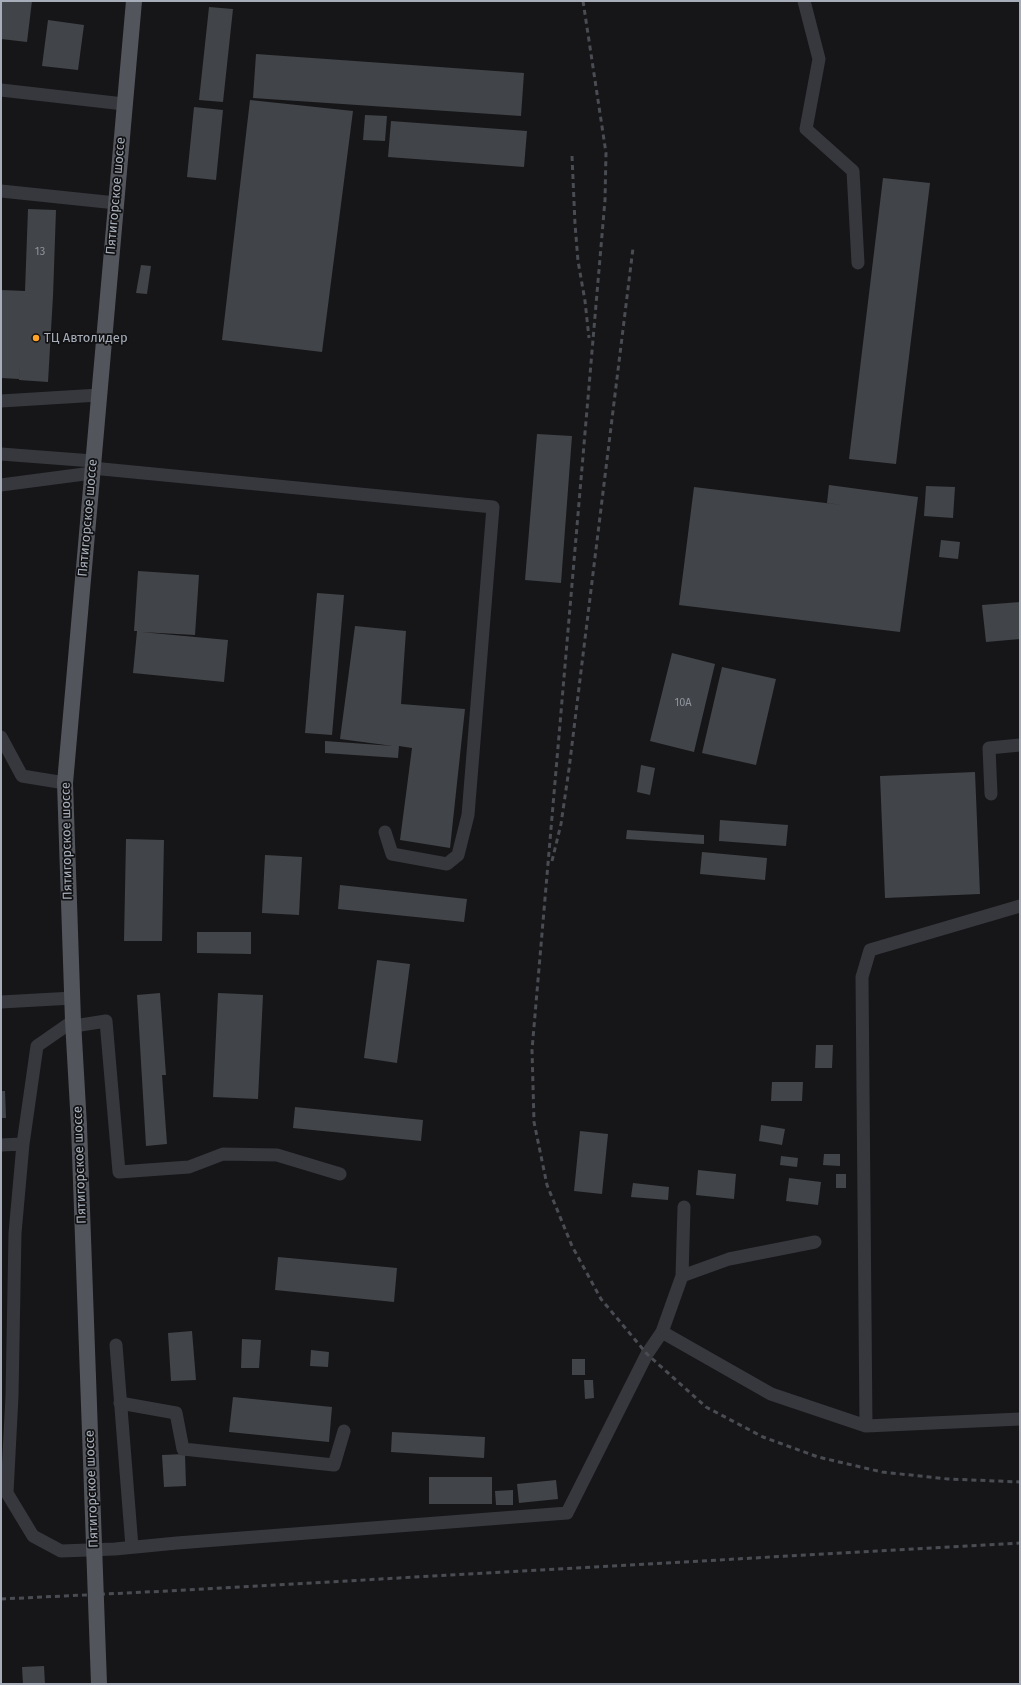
<!DOCTYPE html>
<meta charset="utf-8">
<style>
body{margin:0}
#map{position:relative;width:1021px;height:1685px;overflow:hidden;background:#161618;font-family:"Fira Sans",sans-serif}
canvas{display:block}
.frame{position:absolute;inset:0;border:2px solid #a7aeb9;pointer-events:none}
</style>
<div id="map">
<canvas width="1021" height="1685"></canvas>
<div class="frame"></div>
</div>
<script>
const ctx = document.querySelector('canvas').getContext('2d');
ctx.lineJoin = 'round';
function fillPath(path, color) { ctx.fillStyle = color; ctx.fill(path, 'evenodd'); }
const poly = rows => new Path2D(rows.map(r => 'M' + r).join(''));
function stroke(path, color, width, dash) { ctx.strokeStyle = color; ctx.lineWidth = width; ctx.lineCap = dash ? 'butt' : 'round'; ctx.setLineDash(dash || []); ctx.stroke(path); }
function write(font, color, halo, rows, align = 'center') {
  ctx.font = font + ' "Fira Sans",sans-serif'; ctx.lineWidth = 3.5; ctx.setLineDash([]); ctx.textBaseline = 'middle'; ctx.strokeStyle = halo; ctx.fillStyle = color; for (const [text, x, y, turn = 0] of rows) {
    ctx.save(); ctx.translate(x, y); ctx.rotate((+turn || 0) * Math.PI / 180); ctx.textAlign = isNaN(turn) ? turn : align; if (halo) ctx.strokeText(text, 0, 0); ctx.fillText(text, 0, 0); ctx.restore();
  }
}
fillPath(poly([
 [1,1,32,1,27,42,1,39],
 [209,7,233,9,223,102,199,100],
 [48,20,84,25,78,70,42,66],
 [256,54,524,73,521,116,253,98],
 [250,100,353,111,322,352,222,340],
 [194,107,223,110,216,180,187,177],
 [365,115,387,116,385,141,363,140],
 [391,121,527,131,524,167,388,157],
 [883,178,930,183,896,464,849,459],
 [28,209,56,210,53,296,48,382,19,380,20,365,19,379,1,378,1,290,25,291],
 [141,265,151,266,147,294,136,293],
 [537,434,572,436,561,583,525,580],
 [829,485,918,497,900,632,679,605,694,487,842,505,827,503],
 [926,486,955,487,953,518,924,516],
 [941,540,960,542,958,559,939,557],
 [138,571,199,575,195,635,141,632,228,640,224,682,133,673,137,631,134,631],
 [317,593,344,595,332,735,305,733],
 [1020,602,1020,639,986,642,982,605],
 [355,626,406,631,401,704,465,709,450,848,400,840,412,748,399,746,398,758,325,753,325,741,393,746,340,739],
 [672,653,715,664,694,752,650,741],
 [722,667,776,679,756,765,702,753],
 [641,765,655,768,650,795,637,792],
 [975,772,980,894,885,898,880,776],
 [720,820,788,825,786,846,719,841],
 [627,830,704,835,704,844,626,839],
 [126,839,164,840,162,941,124,941],
 [702,852,767,858,765,880,700,874],
 [265,855,302,857,299,915,262,913],
 [340,885,467,899,464,922,338,909],
 [197,932,251,932,251,954,197,953],
 [377,960,410,964,397,1063,364,1058],
 [160,993,166,1075,162,1075,167,1144,146,1146,137,995],
 [218,993,263,995,258,1099,213,1097],
 [816,1045,833,1045,832,1068,815,1068],
 [772,1082,803,1082,802,1101,771,1101],
 [1,1091,5,1091,6,1118,1,1118],
 [295,1107,423,1120,421,1141,293,1128],
 [761,1125,785,1129,782,1145,759,1141],
 [580,1131,608,1134,602,1194,574,1191],
 [824,1154,840,1154,840,1166,823,1165],
 [781,1156,798,1158,797,1167,780,1165],
 [698,1170,736,1174,734,1199,696,1195],
 [836,1174,846,1174,846,1188,836,1188],
 [789,1178,821,1182,818,1205,786,1201],
 [633,1183,669,1187,668,1200,631,1197],
 [278,1257,397,1268,394,1302,275,1290],
 [192,1331,196,1380,171,1381,168,1333],
 [242,1339,261,1340,259,1368,241,1368],
 [311,1350,329,1352,328,1367,310,1366],
 [572,1359,585,1359,585,1375,572,1375],
 [584,1380,593,1380,594,1398,585,1399],
 [233,1397,332,1407,329,1442,229,1432],
 [392,1432,485,1437,484,1458,391,1452],
 [185,1454,186,1486,164,1487,162,1455],
 [429,1477,492,1477,492,1504,429,1504],
 [556,1480,558,1499,519,1503,517,1484],
 [513,1490,513,1505,496,1505,495,1491],
 [44,1666,45,1684,23,1684,22,1667]
]), '#414448');
stroke(poly([
 [804,1,819,59,806,129,853,171,858,263],
 [1,90,124,104],
 [1,191,116,203],
 [1,401,99,395],
 [1,454,93,461],
 [92,468,493,507,468,815,458,855,447,864,392,854,385,832],
 [1,485,92,473],
 [1,737,22,776,65,783],
 [991,794,989,748,1020,745],
 [1,1002,73,998],
 [73,1021,37,1046,23,1144,15,1233,12,1396,7,1493,33,1536,61,1551,115,1549,177,1543,567,1513,647,1354,662,1332,682,1276,684,1207],
 [74,1026,106,1021,119,1172,189,1167,223,1154,277,1155,340,1174],
 [1,1145,23,1144],
 [682,1276,729,1259,815,1242],
 [662,1332,771,1394,866,1426,1020,1419],
 [116,1345,132,1547],
 [120,1403,176,1413,183,1449,334,1465,344,1431],
 [866,1426,862,977,870,950,1020,906]
]), '#36383d', 13);
stroke(poly([
 [79,1126,73,1021,65,783,134,1]
]), '#52555c', 16);
stroke(poly([
 [583,1,606,153,605,200,532,1050,534,1122,547,1185,572,1246,601,1299,647,1354,706,1407,763,1437,818,1457,882,1472,948,1479,1020,1482],
 [572,156,575,224,578,261,585,301,589,338],
 [552,861,561,824,569,769,633,248],
 [1,1599,168,1591,1020,1543]
]), '#494c52', 3, [5, 4]);
stroke(poly([
 [79,1126,99,1684]
]), '#52555c', 16);
for (const [x, y, r, color] of [
 [36,338,4,"#fda428"]
]) { const dot = new Path2D(); dot.arc(x, y, r, 0, 2 * Math.PI); ctx.fillStyle = color; ctx.fill(dot); stroke(dot, '#111113', 1.5); }
write('11px', '#8e949d', null, [
 ["13",40,252],
 ["10А",683,703]
]);
write('13px', '#a7aeb9', '#111113', [
 ["Пятигорское шоссе",116,196,-85],
 ["Пятигорское шоссе",88,518,-85],
 ["Пятигорское шоссе",67,841,-91],
 ["Пятигорское шоссе",80,1165,-92],
 ["Пятигорское шоссе",92,1489,-92]
]);
write('13px', '#a7aeb9', '#111113', [
 ["ТЦ Автолидер",44,338]
], 'left');
</script>
